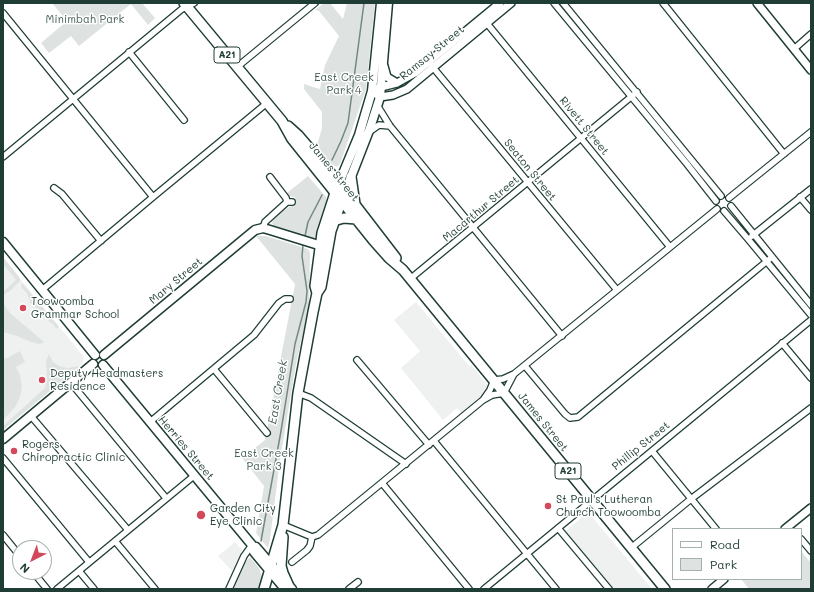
<!DOCTYPE html>
<style>
body{margin:0}
#map{position:relative;width:814px;height:592px;overflow:hidden;background:#fff;font-family:Mali,sans-serif}
canvas{display:block}
.frame{position:absolute;inset:0;border:4px solid #1f3d34;pointer-events:none}
.legend{position:absolute;left:672px;top:528px;width:130px;height:52px;box-sizing:border-box;background:#fff;border:1px solid #a5b1ae;margin:0;padding:5px 7px;list-style:none;font-size:12px;color:#1f3d34}
.legend li{display:flex;align-items:center;gap:8px;height:20px}
.legend b{width:20px;border:1px solid #a5b1ae}
.north{position:absolute;left:12px;top:540px;width:40px;height:40px;box-sizing:border-box;background:#fff;border:1px solid #a5b1ae;border-radius:50%;rotate:222deg;font-size:11px;font-weight:700;line-height:16px;text-align:center;color:#1f3d34}
.north::after{content:'';display:block;margin:auto;width:14px;height:18px;background:#d1495b;clip-path:polygon(50% 0,100% 100%,50% 72%,0 100%)}
</style>
<div id="map">
<canvas width="814" height="592"></canvas>
<div class="frame"></div>
<ul class="legend">
<li><b style="height:5px;background:#fff"></b>Road</li>
<li><b style="height:11px;background:#dee3e2"></b>Park</li>
</ul>
<div class="north">N</div>
</div>
<script>
const ctx = document.querySelector('canvas').getContext('2d');
ctx.lineJoin = 'round';
function fillPath(path, color) { ctx.fillStyle = color; ctx.fill(path, 'evenodd'); }
const poly = rows => new Path2D(rows.map(r => 'M' + r).join(''));
function stroke(path, color, width, dash) { ctx.strokeStyle = color; ctx.lineWidth = width; ctx.lineCap = dash ? 'butt' : 'round'; ctx.setLineDash(dash || []); ctx.stroke(path); }
function write(font, color, halo, rows, align = 'center') {
  ctx.font = font + ' Mali,sans-serif'; ctx.lineWidth = 3; ctx.setLineDash([]); ctx.textBaseline = 'middle'; ctx.strokeStyle = halo; ctx.fillStyle = color; for (const [text, x, y, turn = 0] of rows) {
    ctx.save(); ctx.translate(x, y); ctx.rotate((+turn || 0) * Math.PI / 180); ctx.textAlign = isNaN(turn) ? turn : align; if (halo) ctx.strokeText(text, 0, 0); ctx.fillText(text, 0, 0); ctx.restore();
  }
}
fillPath(poly([
 [3,258,84,357,82,364,3,430],
 [416,302,469,366,471,365,489,387,488,391,461,413,457,408,443,420,401,368,420,351,394,320],
 [588,512,598,524,652,589,614,589,565,532],
 [235,542,242,550,232,571,218,556]
]), '#eef1f0');
fillPath(poly([
 [52,3,142,3,155,18,148,25,131,4,79,46,71,36,49,53,41,43,67,21],
 [324,3,330,3,343,19,347,3,375,3,366,89,340,164,337,167,330,163,316,148,322,128,322,112,304,89,304,84,320,89,325,65,339,36,319,11,315,10],
 [308,176,326,197,327,203,316,237,311,240,275,228,272,223,273,220,284,210,289,207,293,206,295,197,289,196,287,193],
 [256,236,266,236,308,249,310,253,309,305,296,364,280,460,270,539,268,548,256,533,264,486,242,458,265,440,295,284],
 [3,257,20,278,20,281,10,291,3,295,3,292,16,280,3,264],
 [22,283,59,327,56,329,54,325,44,317,43,313,36,311,35,304,31,304,27,293,21,287],
 [3,303,10,313,44,342,40,344,31,342,17,336,3,332],
 [20,351,25,362,16,367,20,375,22,387,20,397,15,407,3,420,3,356,5,359],
 [49,354,53,362,59,366,67,368,79,366,79,367,3,430,3,426,45,388,47,378,46,361],
 [801,551,811,563,811,589,749,589,741,579,801,579],
 [250,557,259,568,264,581,262,589,232,589,243,565]
]), '#dee3e2');
stroke(poly([
 [332,160,341,141,348,123,364,3],
 [305,236,308,222,322,195],
 [261,541,281,431,295,344,306,302,307,291,302,256,303,245]
]), '#758883', 1.5);
const minor = poly([
 [554,3,687,164,716,201],
 [563,3,721,196],
 [663,3,784,154],
 [3,13,153,197],
 [485,21,670,247],
 [794,49,811,34],
 [129,52,184,120],
 [431,65,617,290],
 [237,67,315,3],
 [377,105,390,126,562,336],
 [369,132,379,125,390,126],
 [3,157,182,9,194,3],
 [270,177,286,198,287,202],
 [54,188,62,194,101,241],
 [800,197,811,210],
 [729,198,811,132],
 [731,206,811,305],
 [724,211,748,239,811,315],
 [263,228,265,222,287,202,292,202],
 [752,236,811,189],
 [410,279,637,92],
 [42,290,153,197,267,103],
 [782,343,811,378],
 [357,360,429,445],
 [525,366,565,414,570,418,578,417,772,257],
 [214,369,267,433],
 [71,383,166,498],
 [298,393,311,398,406,464],
 [483,400,490,390,494,380,503,379,514,374,717,209],
 [31,416,128,530],
 [150,422,254,335,279,303,285,299,290,299],
 [434,441,556,589],
 [652,451,716,529],
 [3,458,89,562],
 [382,483,469,589],
 [283,525,312,537,318,535,483,400,492,395,504,393,514,374],
 [558,528,609,589],
 [3,535,20,556],
 [801,539,811,551],
 [115,541,155,589],
 [631,548,691,499,811,408],
 [292,562,307,550,310,546,312,537],
 [79,571,94,589],
 [33,572,47,589],
 [57,589,195,475],
 [229,589,244,556,252,545],
 [349,589,358,582],
 [484,589,811,320]
]);
const tertiary = poly([
 [500,3,415,73,397,83,381,87,372,91,380,97,393,95,407,89,511,3],
 [757,3,811,70],
 [384,66,387,77,397,83],
 [785,529,811,508],
 [712,589,724,579]
]);
const secondary = poly([
 [349,182,370,128,380,97,388,3],
 [337,188,359,135,372,91,381,3],
 [3,242,95,355],
 [104,355,255,230,263,228,270,230,325,247],
 [103,365,252,545,254,552,285,589],
 [3,439,93,364],
 [256,547,292,589]
]);
const primary = poly([
 [317,293,315,286,322,233,335,193],
 [283,537,281,566,283,573,288,584],
 [264,589,283,525,298,393,313,312,317,293,321,287,331,231,344,194]
]);
const trunk = poly([
 [184,3,282,121,292,139,373,240,389,258,403,270,665,589],
 [288,126,298,135,333,176,396,258],
 [351,177,355,204],
 [333,221,344,218,356,219]
]);
stroke(minor, '#1f3d34', 8);
stroke(tertiary, '#1f3d34', 10);
stroke(secondary, '#1f3d34', 11);
stroke(primary, '#1f3d34', 12);
stroke(trunk, '#1f3d34', 12);
stroke(minor, '#fff', 5.5);
stroke(tertiary, '#fff', 7);
stroke(secondary, '#fff', 8);
stroke(primary, '#fff', 9);
stroke(trunk, '#fff', 9);
for (const [x, y, r, color] of [
 [23,308,4,"#d1495b"],
 [42,380,4,"#d1495b"],
 [14,451,4,"#d1495b"],
 [548,506,4,"#d1495b"],
 [201,515,5,"#d1495b"]
]) { const dot = new Path2D(); dot.arc(x, y, r, 0, 2 * Math.PI); ctx.fillStyle = color; ctx.fill(dot); stroke(dot, '#fff', 1.5); }
for (const [x, y, w] of [
 [227,55,26],
 [568,471,26]
]) { const box = new Path2D(); box.roundRect(x - w / 2, y - 8, w, 16, 3); ctx.fillStyle = '#fff'; ctx.fill(box); stroke(box, '#1f3d34', 1); }
write('bold 10px', '#1f3d34', null, [
 ["A21",227,55],
 ["A21",568,471]
]);
write('11px', '#455e57', '#fff', [
 ["Minimbah Park",85,20],
 ["East Creek",344,78],
 ["Park 4",344,91],
 ["East Creek",264,454],
 ["Park 3",264,467]
]);
write('11px', '#1f3d34', '#fff', [
 ["Ramsay Street",432,53,-39],
 ["Rivett Street",584,126,51],
 ["Seaton Street",530,170,51],
 ["James Street",334,172,51],
 ["Macarthur Street",481,209,-40],
 ["Mary Street",176,281,-40],
 ["James Street",543,422,51],
 ["Phillip Street",641,446,-39],
 ["Herries Street",186,448,50]
]);
write('11px', '#1f3d34', '#fff', [
 ["Toowoomba",31,302],
 ["Grammar School",31,315],
 ["Deputy Headmasters",50,374],
 ["Residence",50,387],
 ["Rogers",22,445],
 ["Chiropractic Clinic",22,458],
 ["St Paul's Lutheran",556,500],
 ["Church Toowoomba",556,513],
 ["Garden City",210,509],
 ["Eye Clinic",210,522]
], 'left');
write('italic 12px', '#4a625b', '#fff', [
 ["East Creek",278,392,-80]
]);
</script>
